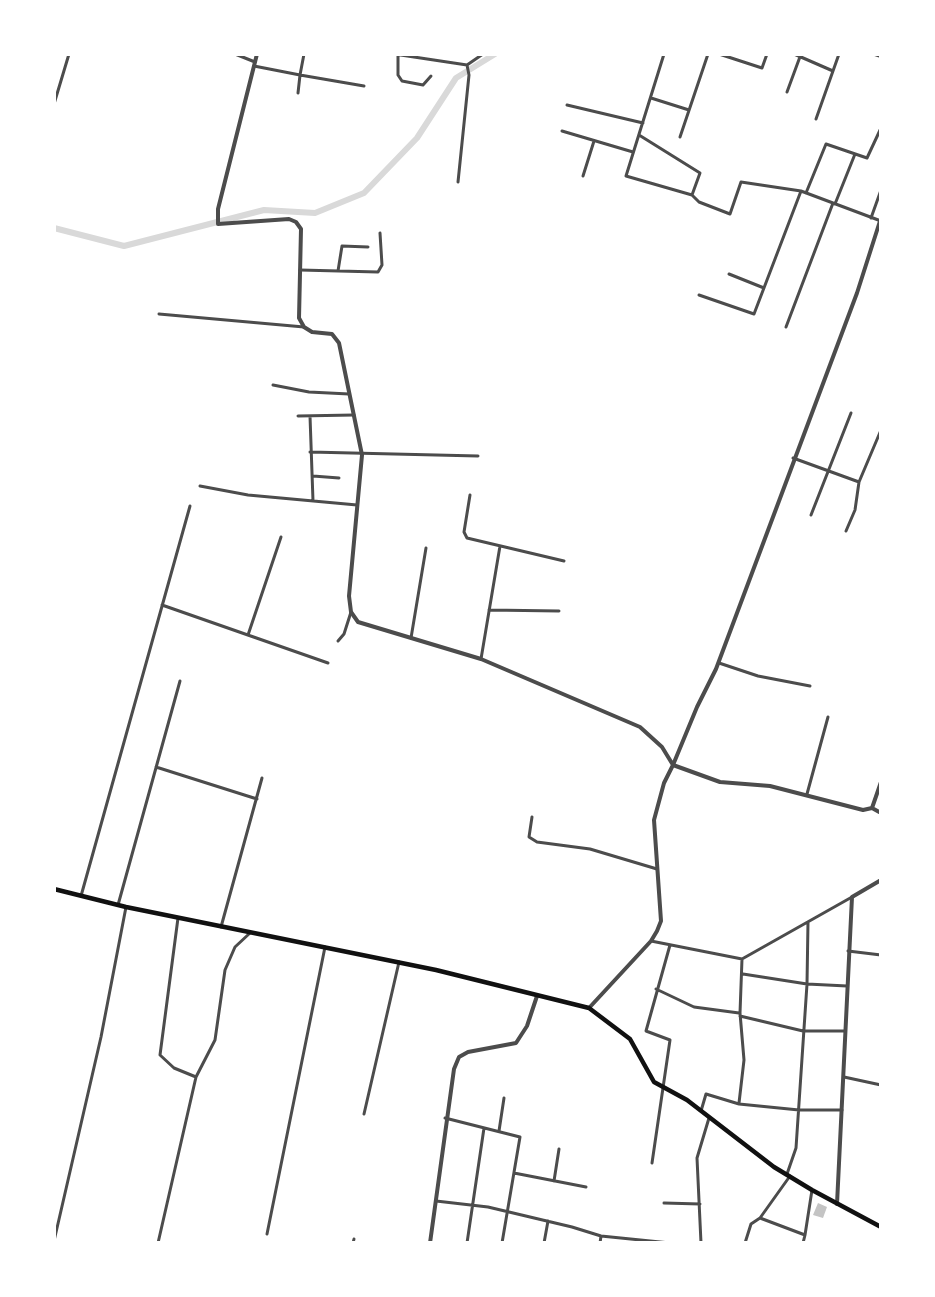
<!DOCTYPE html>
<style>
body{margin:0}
#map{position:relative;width:935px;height:1297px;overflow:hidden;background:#fff;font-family:Arial,sans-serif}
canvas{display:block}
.frame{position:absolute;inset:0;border:56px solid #fff;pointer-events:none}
</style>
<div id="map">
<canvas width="935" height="1297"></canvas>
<div class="frame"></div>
</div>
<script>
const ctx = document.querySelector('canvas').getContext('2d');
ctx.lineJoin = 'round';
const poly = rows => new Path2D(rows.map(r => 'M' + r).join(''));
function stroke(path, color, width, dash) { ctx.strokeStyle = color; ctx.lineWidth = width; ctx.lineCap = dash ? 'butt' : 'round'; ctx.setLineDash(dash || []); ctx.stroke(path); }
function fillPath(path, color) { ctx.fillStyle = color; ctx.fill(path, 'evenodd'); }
stroke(poly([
 [54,228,124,246,264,210,315,213,364,193,417,138,456,78,495,54]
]), '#d9d9d9', 6);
fillPath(poly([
 [818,1203,827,1207,823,1218,813,1215]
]), '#c4c4c4');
stroke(poly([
 [235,54,255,62],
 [394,54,467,65,483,54],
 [664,54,626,176,692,195,699,202,730,214,741,182,801,191],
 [719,54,762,68,767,54],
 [794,54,833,71],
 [398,55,398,75,402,81,423,85,431,76],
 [254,66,300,75,304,54],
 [787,92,801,54],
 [298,93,300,75,364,86],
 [651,98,689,110],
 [54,104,69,54],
 [567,105,643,123],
 [816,119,839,54],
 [562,131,633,152],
 [639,135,700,173,692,195],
 [680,137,708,54],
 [583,176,594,141],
 [458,182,469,75,467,65],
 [806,193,826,144,867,158,881,128],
 [835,204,855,154],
 [871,218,881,190],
 [300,270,378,272,382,265,380,233],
 [338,271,342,246,368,247],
 [729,274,764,288],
 [699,295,754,314,801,191,881,221],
 [159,314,304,327],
 [786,327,833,203],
 [273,385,309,392,349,394],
 [298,416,354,415],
 [310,416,313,501],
 [310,452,478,456],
 [793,458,859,482],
 [313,476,339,478],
 [200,486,248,495,357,505],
 [470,495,464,532,467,538,564,561],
 [811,515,851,413],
 [846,531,855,510,859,482,881,430],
 [162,605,328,663],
 [489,610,559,611],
 [248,635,281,537],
 [411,638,426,548],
 [338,641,344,634,351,612],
 [481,659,500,546],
 [719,663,758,676,810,686],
 [156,767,257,799],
 [807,794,828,717],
 [532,817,529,837,537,842,590,849,657,869],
 [81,896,190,506],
 [118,905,180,681],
 [221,927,262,778],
 [651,941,742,959,852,897],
 [848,951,881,955],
 [743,974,807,984,847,986],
 [656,989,694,1007,739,1013],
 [740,1016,803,1031,845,1031],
 [196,1077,215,1040,225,970,235,947,250,933],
 [844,1077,881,1085],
 [739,1103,744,1060,740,1013,742,959],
 [701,1111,706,1094,739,1104,799,1110,842,1110],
 [364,1114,399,962],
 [445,1118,520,1137,502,1243],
 [499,1131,504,1098],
 [652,1163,670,1040,646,1031,670,945],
 [514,1173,586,1187],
 [787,1174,796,1148,807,984,808,922],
 [790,1176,760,1218,805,1235,803,1243],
 [554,1181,559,1149],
 [436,1201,488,1207,572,1227,601,1236,670,1243],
 [664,1203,700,1204],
 [267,1234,325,947],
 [805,1235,812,1190],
 [54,1241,101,1037,126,907],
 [158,1243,196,1077,174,1068,160,1055,178,918],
 [353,1243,354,1239],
 [467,1243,484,1128],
 [544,1243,548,1221],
 [600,1243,601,1236],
 [701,1243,697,1158,709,1118],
 [745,1243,751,1224,760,1218]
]), '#4c4c4c', 3);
stroke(poly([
 [257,54,218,209,218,224,289,219,296,222,301,229,299,318,304,327,312,332,332,334,339,343,362,455,349,596,351,612,358,622,481,659,640,727,662,747,673,765],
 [875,54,881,56],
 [673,765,697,707,716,669,857,293,880,221],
 [872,808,881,813],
 [589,1008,651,941,657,931,661,921,654,820,664,783,673,765,720,782,770,786,863,810,872,808,881,782],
 [837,1204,852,897,881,880],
 [430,1243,454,1069,459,1057,468,1052,516,1043,527,1026,537,996]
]), '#4c4c4c', 4);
stroke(poly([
 [54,889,126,907,436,970,589,1008,630,1039,654,1082,687,1100,774,1167,812,1190,881,1227]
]), '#111', 4.5);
</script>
